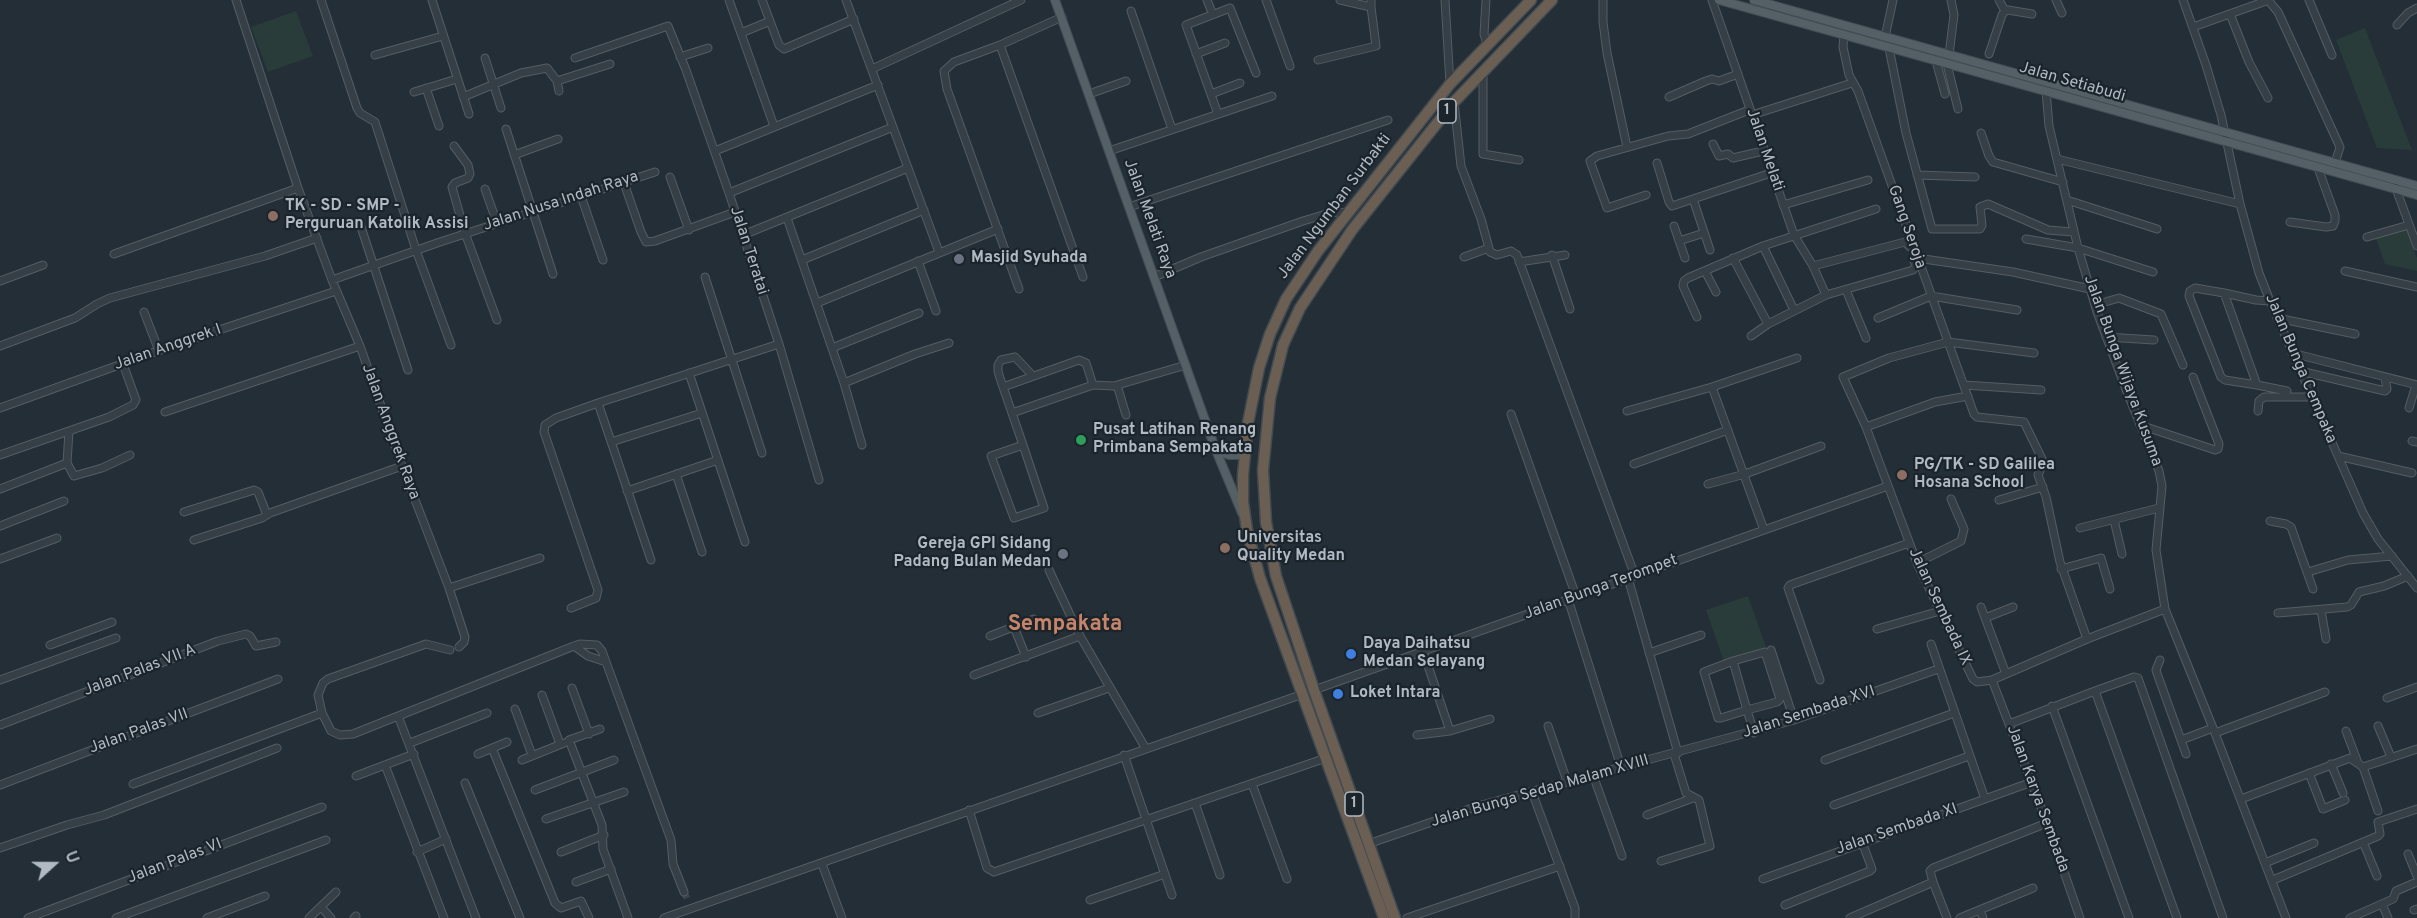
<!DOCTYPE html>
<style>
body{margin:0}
#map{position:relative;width:2417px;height:918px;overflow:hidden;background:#232e36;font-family:Overpass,sans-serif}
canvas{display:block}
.north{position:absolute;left:24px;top:834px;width:60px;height:60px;-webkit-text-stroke:4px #1c242b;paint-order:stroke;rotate:69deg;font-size:16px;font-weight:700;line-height:24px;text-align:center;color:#b1bac3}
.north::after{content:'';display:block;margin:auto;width:21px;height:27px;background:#b1bac3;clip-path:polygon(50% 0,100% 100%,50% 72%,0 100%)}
</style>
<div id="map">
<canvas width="2417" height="918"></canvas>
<div class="north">U</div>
</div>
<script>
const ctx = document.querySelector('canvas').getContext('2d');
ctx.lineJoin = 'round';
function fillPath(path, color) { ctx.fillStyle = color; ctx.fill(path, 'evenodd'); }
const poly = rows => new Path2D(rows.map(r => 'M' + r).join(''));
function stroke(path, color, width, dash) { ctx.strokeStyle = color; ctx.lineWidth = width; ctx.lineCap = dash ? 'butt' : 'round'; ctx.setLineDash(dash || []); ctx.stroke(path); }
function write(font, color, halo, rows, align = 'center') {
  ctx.font = font + ' Overpass,sans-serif'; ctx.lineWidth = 4.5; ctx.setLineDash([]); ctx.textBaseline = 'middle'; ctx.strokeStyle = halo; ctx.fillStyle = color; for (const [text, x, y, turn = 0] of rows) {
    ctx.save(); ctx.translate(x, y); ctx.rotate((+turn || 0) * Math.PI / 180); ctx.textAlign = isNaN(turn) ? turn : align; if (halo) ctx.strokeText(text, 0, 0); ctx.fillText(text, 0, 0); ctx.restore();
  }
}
fillPath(poly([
 [296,11,313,56,268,72,251,27],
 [2365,28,2412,150,2377,148,2336,40],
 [2406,228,2417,258,2417,271,2385,264,2376,239],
 [1748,596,1766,647,1724,662,1706,610]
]), '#293c39');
stroke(poly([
 [684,892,688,901]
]), '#38434b', 7, [7, 3.5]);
const minor = poly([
 [236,0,298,188,332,280,360,346,402,466,449,588,465,637,464,642,459,647],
 [321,0,357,108,360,113,375,122,416,250,451,345],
 [432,0,469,114],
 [729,0,774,126],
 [762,0,779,45,784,49,854,19],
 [846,0,939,252],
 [1207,0,1211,10],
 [1266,0,1290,66],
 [1340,0,1371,7,1371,0],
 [1445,0,1450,84],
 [1486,0,1484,34,1487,44],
 [1603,0,1603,22,1607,53,1627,147],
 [1712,0,1794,235,1813,266,1826,295],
 [1999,0,2005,11],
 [2056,0,2062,13],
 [2183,0,2206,65,2221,115,2240,204,2259,273,2270,301,2363,513,2378,539,2417,588],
 [2268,0,2278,12,2340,147,2335,163],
 [2309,0,2332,55],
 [1131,11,1172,129],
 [2230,14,2249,62,2268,98],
 [2397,25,2408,13,2417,8],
 [2193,27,2269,0],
 [741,33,770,21],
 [1844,35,1843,47,1849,75,1858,91,1974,414,1977,417,2024,422,2042,459,2043,464,2038,475,2046,497,2060,562,2087,639],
 [1885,37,1893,0],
 [1000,45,1083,277],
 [1889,48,1906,133,1932,229,1980,229,1982,225,1980,207,1988,204,2048,230,2073,232],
 [1196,54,1225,43],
 [1989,54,2002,15,2005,11,2008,10,2032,14],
 [375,55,443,36],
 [1949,55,1954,15,1951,0],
 [680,57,708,48],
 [485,58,501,108],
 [575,58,668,26,686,70,729,193,779,344,819,480],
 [1318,60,1376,46,1371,7],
 [1936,61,1945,94],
 [1947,64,1958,109],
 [872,69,1021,0],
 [1483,71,1483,154,1519,160],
 [557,81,610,64],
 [426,88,439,126],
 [2046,91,2049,126,2078,248,2097,312,2125,387,2159,471,2162,486,2156,550,2165,609,2213,728,2286,918],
 [414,92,457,79],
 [1089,94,1126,81],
 [1211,94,1240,83],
 [463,97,521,73,547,68,557,81,559,91],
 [1669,97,1706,81,1712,79,1719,81,1738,74],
 [1454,102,1461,166,1481,219,1490,252,1497,255,1511,251,1517,255,1635,576],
 [1218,114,1186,25,1230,8,1256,73],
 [1752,115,1852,83],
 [506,129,553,274],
 [1981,133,1989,156,1993,162,2063,182],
 [1713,144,1719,156,1728,154,1733,158,1763,151],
 [454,146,468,165,470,174,468,178,455,183,452,187,465,233,497,320],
 [715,151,878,85],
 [1109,151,1272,96],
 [514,155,558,139],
 [2057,159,2240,204],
 [1657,163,1669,202,1672,206,1771,173],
 [1917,175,1975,177],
 [670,177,689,230],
 [624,183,641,232,646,242,655,241,735,212],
 [2395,186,2417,246],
 [485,189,497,223],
 [729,193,893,127],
 [1646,195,1607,208,1590,161,1597,156,1668,136,1688,134,1749,110],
 [581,196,603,260],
 [1693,199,1710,250],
 [2067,200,2157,229],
 [1783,205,1868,180],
 [1129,207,1388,120],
 [787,218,844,383,862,445],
 [2290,222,2326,227,2333,226,2335,221,2335,215,2318,168],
 [360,224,408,370],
 [1674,226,1685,258],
 [743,235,908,168],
 [2367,237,2409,225],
 [2026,239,2078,248,2153,272],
 [1679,241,1704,233],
 [1763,246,1794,310],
 [114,254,298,188],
 [1552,255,1570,309],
 [1464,257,1489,248],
 [1733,258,1768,324],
 [1917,258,2013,272,2090,289],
 [802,260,924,210],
 [918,261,936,311],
 [1519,262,1565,255],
 [1813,266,1905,242,1910,247],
 [1705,271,1716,292],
 [2345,271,2417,287],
 [705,277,762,453],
 [1154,277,1201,257,1303,221,1333,212,1347,213],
 [332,280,440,242,655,172],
 [0,281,43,265],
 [1019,289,947,89,944,71,954,62,1000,45,1062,17],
 [1846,290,1866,338],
 [2224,293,2257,385,2225,380,2221,377,2189,296,2190,291,2195,288,2224,293,2256,300,2270,301],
 [817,303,998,229],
 [2095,305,2119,298,2161,314,2183,365],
 [144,312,159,351],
 [1697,317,1683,286,1684,281,1688,278,1763,246,1876,209],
 [1878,318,1931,296,2017,310],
 [2277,318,2355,334],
 [1751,336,1768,324,1826,295,1913,270,1916,265,1914,261],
 [2106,337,2154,340],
 [0,346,75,318,97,304,110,298,265,256,317,238],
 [832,348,919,313],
 [2034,353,1948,342,1889,358,1843,377,1866,427,1917,563,1973,679,1977,682,1992,680,2087,639,2165,609],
 [2292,353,2417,385],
 [2300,371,2385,391,2387,389,2385,378],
 [689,373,745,542],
 [844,383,915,354,949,343],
 [1117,385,1126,415],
 [1964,385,2041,390],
 [2257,385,2287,391],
 [1003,387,1079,360,1086,363,1093,385],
 [1712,387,1764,530],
 [598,403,651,560],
 [0,408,177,344,336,291],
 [2409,408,2416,385],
 [1627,411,1712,387,1797,358],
 [2258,411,2259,401,2264,397,2311,397],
 [165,412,360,346],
 [1012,413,1093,385,1114,386,1186,365],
 [1511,414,1576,596],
 [2140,425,2215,450,2218,449,2219,444,2193,377],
 [1866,427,1935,402,1968,396],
 [69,431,67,463,74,476,102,468,130,455],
 [2412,441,2417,442],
 [611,442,702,413],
 [1023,445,991,456,1014,518,1044,508,1023,445,1003,387,999,375,998,371,998,365,1001,360,1015,357,1033,376],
 [0,455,109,417,133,405,136,400,123,364],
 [2338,456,2412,473],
 [1634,464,1728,430],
 [676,474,702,552],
 [1708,484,1745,474,1821,446],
 [0,489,67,463],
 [627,491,718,460],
 [1999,500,2043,487],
 [184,512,254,490,258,492,267,515],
 [2114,520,2122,554],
 [2270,521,2286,524,2291,527,2313,589],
 [0,526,64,501],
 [2080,528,2159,508],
 [194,540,262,518,270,513,402,466],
 [0,559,57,538],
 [1917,563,1961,541,1964,529,1951,499],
 [2061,569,2101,558,2110,589],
 [1049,570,1080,636,1146,749],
 [2308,572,2348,560,2392,556],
 [1628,578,1678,753],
 [449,588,540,558],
 [1568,599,1621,767],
 [1981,607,2006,674],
 [571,608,596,598,598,590,544,432,545,425,556,418,598,403,779,344],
 [2321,610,2326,639],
 [2278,613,2347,607,2351,605,2359,592,2384,586,2408,576],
 [1985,618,2013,607],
 [1014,627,1026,657],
 [1877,629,1940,611],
 [990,636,1034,619],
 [1931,644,1985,799],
 [50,645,112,622],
 [574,646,588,656,606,662],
 [450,650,426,644,328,679,323,683,318,695,322,713,331,731,340,735,353,734,574,646,580,644,597,645,602,651,671,840,673,864,684,892],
 [1771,650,1794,720],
 [1423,651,1450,731,1490,719],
 [1649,653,1701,635],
 [2160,660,2156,670,2158,676,2186,754],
 [1733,661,1704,672,1718,718,1721,718,1747,710,1777,702,1780,699,1765,652,1733,661,1747,710,1754,733],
 [974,675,1080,636],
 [0,680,116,638],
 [1820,680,1788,588,1790,585,1909,543],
 [1992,680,2047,823,2080,918],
 [572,688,589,734],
 [1314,690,1888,486],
 [2095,691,2177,918],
 [542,695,560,744],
 [2387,698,2417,687],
 [2052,706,2129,918],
 [515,709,532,755],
 [1038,713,1109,688],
 [398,716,476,918],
 [2009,724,2095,691,2134,677,2138,678,2223,918],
 [0,725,218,641,246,634,250,636,256,646,276,642],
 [1548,726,1567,781],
 [2378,726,2391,757],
 [600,729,569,740,602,825,603,849,628,918],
 [2346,731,2358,763],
 [2215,733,2325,692],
 [1417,735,1450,731],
 [2181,740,2213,728],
 [410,743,487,713],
 [492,748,555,903,561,908,581,901,589,918],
 [414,754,385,765,444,918],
 [478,754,507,742],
 [1124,755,1172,895],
 [522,760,564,743],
 [1825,760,1954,713],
 [2331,764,2343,793],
 [2363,767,2378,811],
 [2309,773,2323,809,2345,800],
 [1593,775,1622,856],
 [356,776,385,765],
 [465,783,520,918],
 [133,784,322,713],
 [1252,784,1287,879],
 [0,785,278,679],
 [535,790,614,760],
 [1532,792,1575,908,1575,918],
 [2241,799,2350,758,2363,767,2417,749],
 [1195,803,1220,875],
 [1834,805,1969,756],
 [969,810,987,868,994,872,1326,758],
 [1647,815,1693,798],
 [546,819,624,792],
 [2363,842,2377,876],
 [1368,844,1478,806,1794,720,1938,669],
 [0,848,67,825,104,815,277,748],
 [417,852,446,839],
 [561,852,604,835],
 [2408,854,2417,876],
 [1661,861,1710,846,1699,800,1686,793,1674,754],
 [2265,863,2314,843],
 [822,864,842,918],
 [1763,879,2032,782],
 [2273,880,2378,836,2380,834,2378,822,2417,809],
 [576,882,611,869],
 [1090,900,1165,874],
 [2382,904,2388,918],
 [1785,905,1870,871,1872,869,1862,842],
 [321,907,331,918],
 [1980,910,1983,918],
 [2414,910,2417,909],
 [28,918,322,807],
 [116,918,326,840],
 [207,918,265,896],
 [309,918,336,892],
 [354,918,356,916],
 [664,918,1303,694],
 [1407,918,1560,866],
 [1850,918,1933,882],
 [1947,918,1933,882,1930,871,1933,868,2047,823],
 [1960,918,2033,888],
 [2350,918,2393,899,2396,891,2417,882]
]);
const major = poly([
 [1055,0,1215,448,1242,513],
 [1719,0,2417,195],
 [1754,0,2417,186],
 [1216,449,1229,455,1245,455]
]);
const highway = poly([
 [1384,918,1260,578,1247,530,1243,502,1243,475,1248,423,1259,368,1270,334,1286,299,1318,251,1450,84,1531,0],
 [1395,918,1314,690,1276,576,1266,522,1263,470,1270,398,1283,345,1300,308,1352,230,1454,102,1552,0]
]);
stroke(minor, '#545d64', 9);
stroke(major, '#434b53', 10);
stroke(highway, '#414a51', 13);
stroke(minor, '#363f46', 7);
stroke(major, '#545f66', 8);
stroke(highway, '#6b5f54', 10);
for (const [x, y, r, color] of [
 [273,216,6,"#8d6e63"],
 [959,259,6,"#6b7280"],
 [1081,440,6,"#2e9e5b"],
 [1902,475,6,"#8d6e63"],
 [1225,548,6,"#8d6e63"],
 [1063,554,6,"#6b7280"],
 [1351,654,6,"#3f7fe0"],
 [1338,694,6,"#3f7fe0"]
]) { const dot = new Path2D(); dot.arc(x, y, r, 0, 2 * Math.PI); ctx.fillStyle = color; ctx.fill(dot); stroke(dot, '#1c242b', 2); }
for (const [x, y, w] of [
 [1447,111,18],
 [1354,804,18]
]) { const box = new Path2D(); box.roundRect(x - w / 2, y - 12, w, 24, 4.5); ctx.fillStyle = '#1c242b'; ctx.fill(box); stroke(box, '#b1bac3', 1.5); }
write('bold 15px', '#b1bac3', null, [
 ["1",1447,111],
 ["1",1354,804]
]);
write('16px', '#b1bac3', '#1c242b', [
 ["Jalan Setiabudi",2072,83,16],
 ["Jalan Melati",1764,150,71],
 ["Jalan Nusa Indah Raya",561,202,-18],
 ["Jalan Ngumban Surbakti",1335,207,-53],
 ["Jalan Melati Raya",1149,219,70],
 ["Gang Seroja",1906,227,71],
 ["Jalan Teratai",748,251,72],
 ["Jalan Anggrek I",168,348,-19],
 ["Jalan Bunga Cempaka",2300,369,67],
 ["Jalan Bunga Wijaya Kusuma",2122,371,70],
 ["Jalan Anggrek Raya",390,432,70],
 ["Jalan Bunga Terompet",1601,588,-20],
 ["Jalan Sembada IX",1939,607,65],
 ["Jalan Palas VII A",140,671,-21],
 ["Jalan Sembada XVI",1809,713,-18],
 ["Jalan Palas VII",139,732,-20],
 ["Jalan Bunga Sedap Malam XVIII",1540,792,-16],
 ["Jalan Karya Sembada",2037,799,70],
 ["Jalan Sembada XI",1897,830,-19],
 ["Jalan Palas VI",175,862,-21]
]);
write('bold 16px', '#b1bac3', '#1c242b', [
 ["TK - SD - SMP -",285,207],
 ["Perguruan Katolik Assisi",285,225],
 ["Masjid Syuhada",971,259],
 ["Pusat Latihan Renang",1093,431],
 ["Primbana Sempakata",1093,449],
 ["PG/TK - SD Galilea",1914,466],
 ["Hosana School",1914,484],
 ["Universitas",1237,539],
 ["Quality Medan",1237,557],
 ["Gereja GPI Sidang",1051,545,"right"],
 ["Padang Bulan Medan",1051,563,"right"],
 ["Daya Daihatsu",1363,645],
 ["Medan Selayang",1363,663],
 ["Loket Intara",1350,694]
], 'left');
write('bold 22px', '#c68469', '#1c242b', [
 ["Sempakata",1065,626]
]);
</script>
